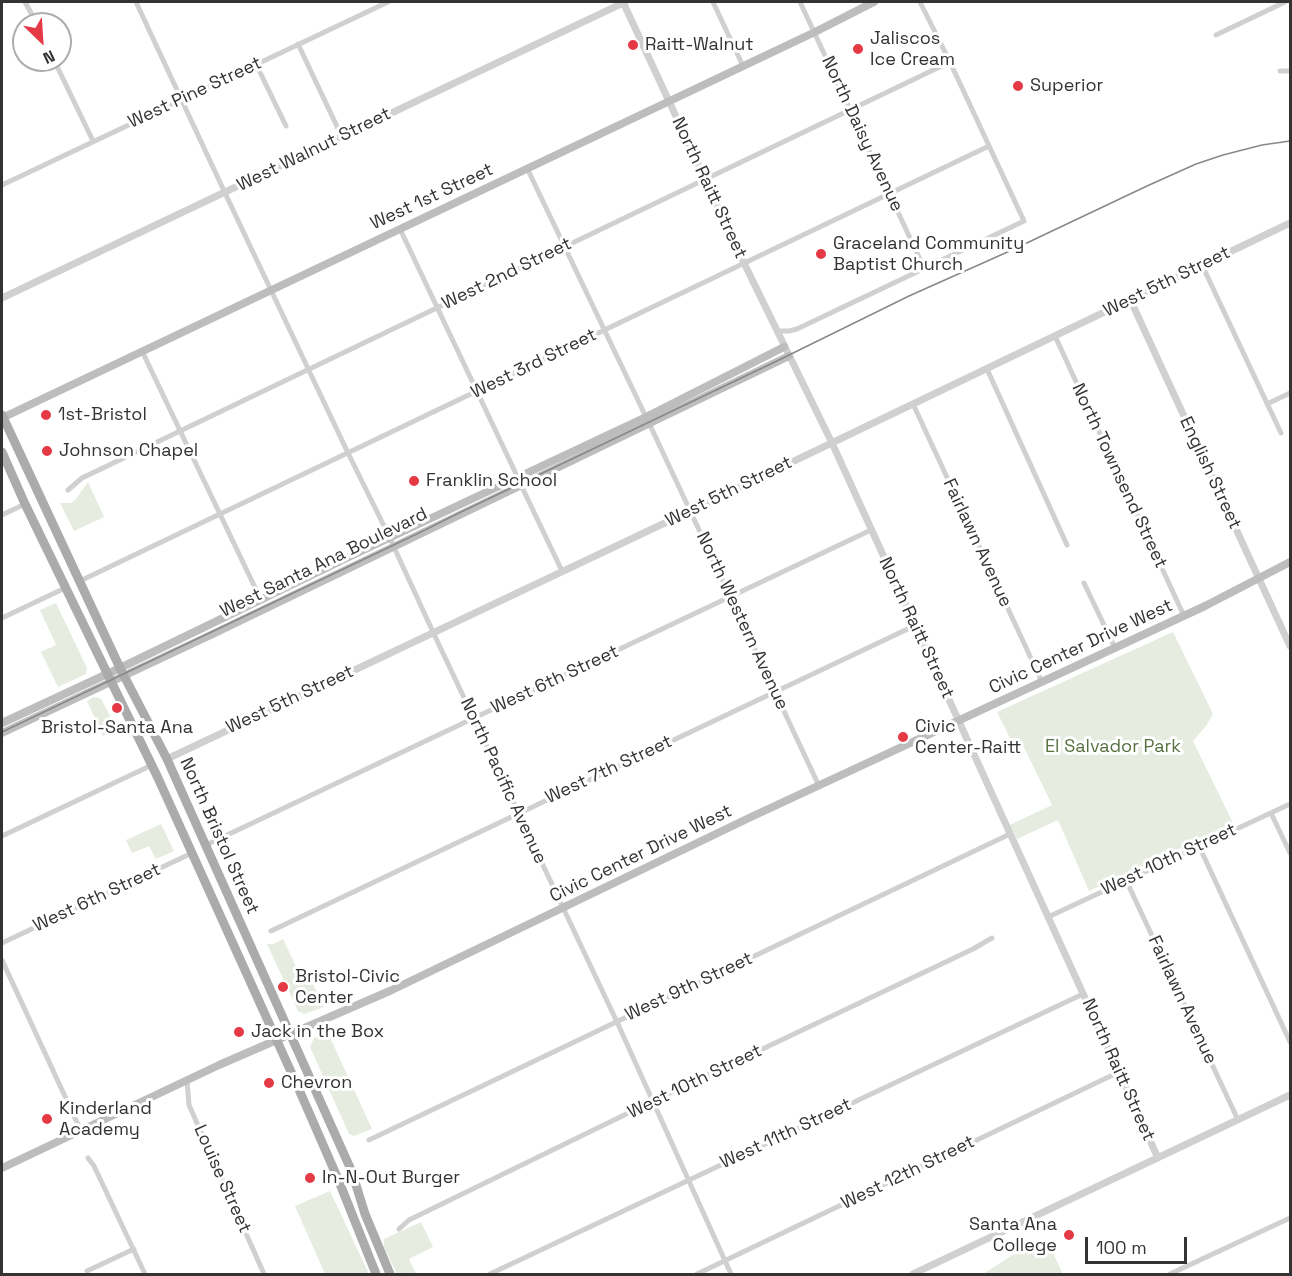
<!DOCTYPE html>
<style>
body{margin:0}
#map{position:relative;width:1292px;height:1276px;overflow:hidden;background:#fff;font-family:"Space Grotesk",sans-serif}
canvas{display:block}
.frame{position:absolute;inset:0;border:3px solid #333;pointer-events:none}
.north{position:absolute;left:12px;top:12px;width:60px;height:60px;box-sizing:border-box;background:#fff;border:2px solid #adadad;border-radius:50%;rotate:155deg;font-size:16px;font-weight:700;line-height:24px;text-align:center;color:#333}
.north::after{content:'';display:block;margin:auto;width:21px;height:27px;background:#e63946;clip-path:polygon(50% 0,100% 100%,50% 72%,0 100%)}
.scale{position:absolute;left:1085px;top:1237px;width:102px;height:27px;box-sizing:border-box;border:3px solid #333;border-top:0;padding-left:8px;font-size:18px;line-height:21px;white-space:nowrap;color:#333;-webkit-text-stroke:4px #fff;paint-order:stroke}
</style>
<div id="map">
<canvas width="1292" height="1276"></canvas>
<div class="frame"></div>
<div class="north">N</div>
<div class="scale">100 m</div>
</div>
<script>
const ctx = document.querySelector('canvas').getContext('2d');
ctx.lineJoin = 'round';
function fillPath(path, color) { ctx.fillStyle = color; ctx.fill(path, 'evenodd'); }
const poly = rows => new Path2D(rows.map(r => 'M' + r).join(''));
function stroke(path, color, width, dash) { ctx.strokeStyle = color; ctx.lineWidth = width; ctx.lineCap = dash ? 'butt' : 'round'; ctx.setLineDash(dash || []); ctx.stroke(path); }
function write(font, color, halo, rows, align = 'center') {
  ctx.font = font + ' "Space Grotesk",sans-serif'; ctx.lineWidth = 6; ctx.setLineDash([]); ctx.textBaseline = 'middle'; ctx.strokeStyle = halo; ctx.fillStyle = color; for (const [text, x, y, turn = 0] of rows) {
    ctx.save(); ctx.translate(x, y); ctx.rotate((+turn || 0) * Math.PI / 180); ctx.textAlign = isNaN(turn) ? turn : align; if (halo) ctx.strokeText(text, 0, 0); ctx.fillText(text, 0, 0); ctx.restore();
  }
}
fillPath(poly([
 [88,482,104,517,74,531,60,503,71,503,75,500],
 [56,603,87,668,86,674,58,687,41,652,56,645,40,610],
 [1173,632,1213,714,1206,726,1193,741,1233,823,1089,891,1058,820,1017,839,1010,825,1052,805,1021,741,1013,744,997,712],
 [94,697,101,699,117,729,103,736,87,701],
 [161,824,174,851,156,859,149,846,132,853,126,840],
 [283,939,298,971,305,968,324,1007,304,1014,298,1011,267,944,274,944],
 [328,1033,372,1129,354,1136,349,1134,310,1047,314,1038],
 [330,1191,369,1274,325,1274,295,1206],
 [421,1222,433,1247,409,1259,416,1274,397,1274,384,1247,384,1239],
 [1038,1245,1052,1251,1063,1274,983,1274,1011,1256]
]), '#e6ecdf');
stroke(poly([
 [25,2,37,24],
 [136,2,225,193,348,453,387,532,433,632,617,1022,731,1274],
 [713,2,743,66],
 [800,2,924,268],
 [1216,35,1285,2],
 [298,44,342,137],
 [54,60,93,141],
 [256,64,286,126],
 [1280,71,1290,71],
 [527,168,646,417],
 [2,185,388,2],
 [400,229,518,478],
 [1202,265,1281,433],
 [777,331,789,331,797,329,1024,221,950,62,920,2],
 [1055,336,1184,616],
 [142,351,261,600],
 [987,369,1067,545],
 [913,404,1042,682],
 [1267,404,1290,393],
 [649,423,819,786],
 [521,485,562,571],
 [68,490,82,478,950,62],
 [2,515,25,504],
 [80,581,989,146],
 [1084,583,1115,648],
 [2,618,65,588],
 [1271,813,1290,853],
 [2,836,152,765],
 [206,845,871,530],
 [1199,846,1290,1042],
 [1126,880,1238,1120],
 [1048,917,1290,804],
 [271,931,914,626],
 [2,943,192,853],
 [2,960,81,1131],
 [187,1081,189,1105,264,1274],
 [369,1140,1010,834],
 [88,1158,94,1166,145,1274],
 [399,1229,409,1220,653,1101,973,949,992,938],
 [87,1271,134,1249],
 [490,1274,1083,994],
 [697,1274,1119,1072],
 [1170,1274,1290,1218]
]), '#d0d0d0', 5);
stroke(poly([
 [623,2,744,263,832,443,1158,1158],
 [2,298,625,2],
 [1130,299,1290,646],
 [167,759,690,511,1290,223],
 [913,1274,1290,1095]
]), '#d0d0d0', 7);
stroke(poly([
 [2,418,815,32,874,2],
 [2,723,120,668,355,554,646,417,784,347],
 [2,733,215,633,789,356],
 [2,1168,219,1065,392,990,751,817,1205,606,1290,562]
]), '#bdbdbd', 8);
stroke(poly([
 [2,415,120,668,167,759,352,1172,365,1214,390,1274],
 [2,452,25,504,158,778,297,1085,338,1179,376,1274]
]), '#ababab', 9);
stroke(poly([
 [2,732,423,531,461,512,781,359,909,296,1012,250,1147,186,1196,164,1223,155,1262,145,1290,141]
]), '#888', 1.5);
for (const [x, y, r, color] of [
 [633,45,6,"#e63946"],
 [858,49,6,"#e63946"],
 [1018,86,6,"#e63946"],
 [821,254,6,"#e63946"],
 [46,415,6,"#e63946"],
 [47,451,6,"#e63946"],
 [414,481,6,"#e63946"],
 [117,708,6,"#e63946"],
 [903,737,6,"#e63946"],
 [283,987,6,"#e63946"],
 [239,1032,6,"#e63946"],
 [269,1083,6,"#e63946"],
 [47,1119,6,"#e63946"],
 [310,1178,6,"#e63946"],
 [1069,1235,6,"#e63946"]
]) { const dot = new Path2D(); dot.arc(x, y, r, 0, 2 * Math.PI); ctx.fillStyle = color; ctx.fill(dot); stroke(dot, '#fff', 2); }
write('18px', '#333', '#fff', [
 ["Jaliscos",870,39],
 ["Ice Cream",870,60],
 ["Raitt-Walnut",645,45],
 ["Superior",1030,86],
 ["Graceland Community",833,244],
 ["Baptist Church",833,265],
 ["1st-Bristol",58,415],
 ["Johnson Chapel",59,451],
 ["Franklin School",426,481],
 ["Civic",915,727],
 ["Center-Raitt",915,748],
 ["Bristol-Santa Ana",117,728,"center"],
 ["Bristol-Civic",295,977],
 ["Center",295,998],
 ["Jack in the Box",251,1032],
 ["Chevron",281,1083],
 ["Kinderland",59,1109],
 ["Academy",59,1130],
 ["In-N-Out Burger",322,1178],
 ["Santa Ana",1057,1225,"right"],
 ["College",1057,1246,"right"]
], 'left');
write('18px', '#333', '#fff', [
 ["West Pine Street",195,93,-25],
 ["North Daisy Avenue",862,134,65],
 ["West Walnut Street",314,150,-26],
 ["North Raitt Street",709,188,65],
 ["West 1st Street",432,197,-25],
 ["West 2nd Street",507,274,-26],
 ["West 5th Street",1167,282,-26],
 ["West 3rd Street",534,364,-26],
 ["English Street",1210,473,65],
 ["North Townsend Street",1119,476,65],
 ["West 5th Street",729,492,-26],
 ["Fairlawn Avenue",977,543,65],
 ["West Santa Ana Boulevard",324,563,-26],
 ["North Western Avenue",742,621,65],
 ["North Raitt Street",916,628,65],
 ["Civic Center Drive West",1081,647,-25],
 ["West 6th Street",555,680,-25],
 ["West 5th Street",290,700,-25],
 ["West 7th Street",609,770,-25],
 ["North Pacific Avenue",503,781,65],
 ["North Bristol Street",219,836,66],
 ["Civic Center Drive West",641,854,-26],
 ["West 10th Street",1169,860,-25],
 ["West 6th Street",97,898,-25],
 ["West 9th Street",689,987,-25],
 ["Fairlawn Avenue",1182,1000,65],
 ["North Raitt Street",1118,1070,66],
 ["West 10th Street",695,1082,-26],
 ["West 11th Street",786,1134,-25],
 ["West 12th Street",908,1173,-26],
 ["Louise Street",222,1179,66]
]);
write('18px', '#56703f', '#fff', [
 ["El Salvador Park",1113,747]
]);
</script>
